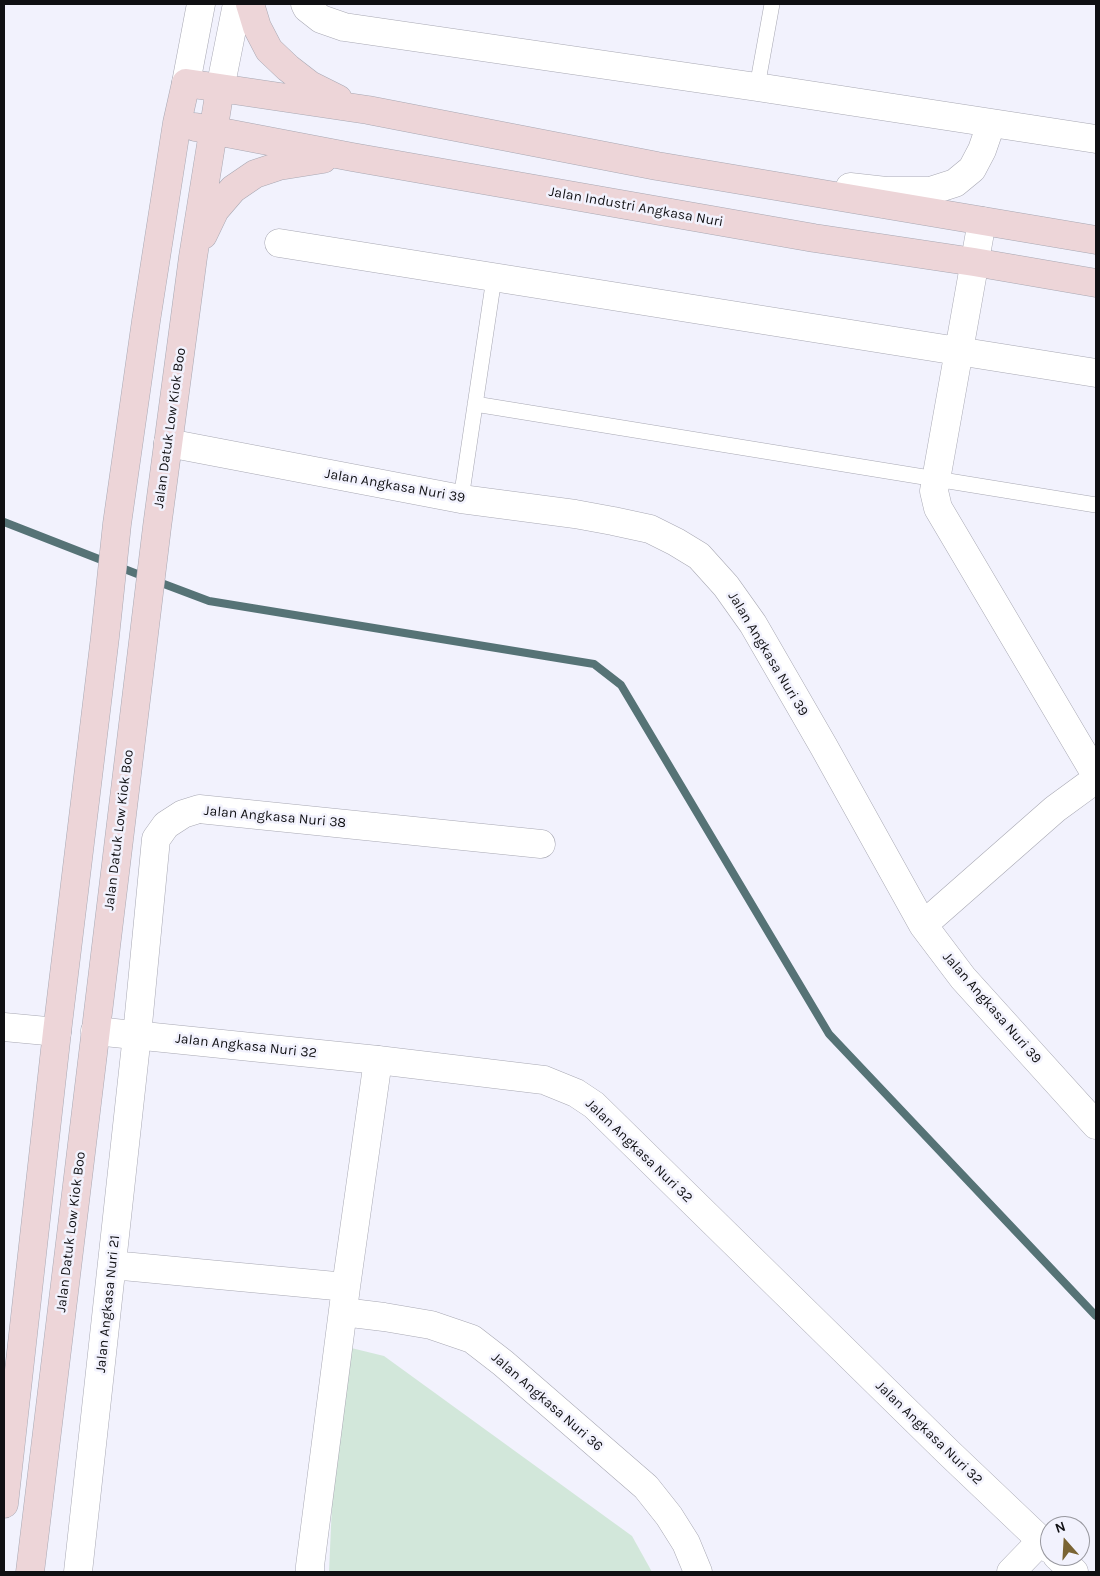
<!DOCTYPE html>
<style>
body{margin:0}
#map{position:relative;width:1100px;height:1576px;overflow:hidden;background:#f2f2fd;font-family:Karla,sans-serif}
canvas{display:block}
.frame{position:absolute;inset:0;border:5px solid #101013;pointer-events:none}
.north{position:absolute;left:1040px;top:1516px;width:50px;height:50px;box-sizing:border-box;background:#f2f2fd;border:1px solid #98989f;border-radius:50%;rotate:341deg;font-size:14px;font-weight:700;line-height:20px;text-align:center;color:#101013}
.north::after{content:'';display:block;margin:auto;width:18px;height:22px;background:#7a6434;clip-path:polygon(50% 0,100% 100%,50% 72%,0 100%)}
</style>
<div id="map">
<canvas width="1100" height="1576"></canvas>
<div class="frame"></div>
<div class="north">N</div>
</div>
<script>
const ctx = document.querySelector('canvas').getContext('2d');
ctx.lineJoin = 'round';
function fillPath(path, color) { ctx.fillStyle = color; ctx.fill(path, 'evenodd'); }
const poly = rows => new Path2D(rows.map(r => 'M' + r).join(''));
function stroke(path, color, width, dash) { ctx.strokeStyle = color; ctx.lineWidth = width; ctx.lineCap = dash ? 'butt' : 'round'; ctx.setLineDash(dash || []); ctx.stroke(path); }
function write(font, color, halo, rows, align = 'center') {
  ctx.font = font + ' Karla,sans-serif'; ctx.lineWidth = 5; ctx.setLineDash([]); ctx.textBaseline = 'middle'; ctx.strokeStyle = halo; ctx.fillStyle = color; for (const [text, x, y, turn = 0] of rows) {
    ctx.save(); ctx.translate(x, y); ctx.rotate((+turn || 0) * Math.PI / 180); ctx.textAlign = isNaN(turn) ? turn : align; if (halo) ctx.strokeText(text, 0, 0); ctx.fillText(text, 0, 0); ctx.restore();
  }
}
fillPath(poly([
 [339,1345,384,1356,632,1536,652,1572,329,1572]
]), '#d2e7da');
stroke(poly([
 [4,522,145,577],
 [156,581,209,601,594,664,621,685,829,1034,1096,1316]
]), '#567376', 8);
const service = poly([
 [757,87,772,4],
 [475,404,1096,505],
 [461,499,494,278]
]);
const minor = poly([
 [305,4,307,8,321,19,344,27,757,87,1096,139],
 [186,83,201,4],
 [220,89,237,4],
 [850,187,886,191,930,191,955,183,972,169,982,150,991,124],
 [982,221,934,491,938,508,1096,775],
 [279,243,1096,373],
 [168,443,461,499,575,514,613,521,650,529,676,542,699,556,726,586,753,624,824,747,923,925,963,978,1096,1125],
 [923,925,1055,809,1096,779],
 [4,1027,57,1032],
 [112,1265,346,1287],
 [343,1312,384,1317,431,1325,472,1339,503,1363,646,1487,669,1516,686,1543,698,1572],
 [78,1572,137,1035,156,839,166,825,183,814,199,809,541,844],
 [310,1572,310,1566,346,1287,378,1060],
 [1011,1572,1041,1541]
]);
const tertiary = poly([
 [95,1031,378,1060,544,1080,576,1093,594,1105,948,1452,1050,1549],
 [1057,1556,1074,1572]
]);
const secondary = poly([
 [250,4,257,27,269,50,288,68,310,85,338,99],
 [195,127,352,157,814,238,974,262,1096,283],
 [203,235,215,210,233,189,255,174,279,166,323,159],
 [4,1504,57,1032,105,637,117,524,146,321,177,123,186,83,368,110,657,166,1096,240],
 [30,1572,157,527,193,257,220,89]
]);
stroke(service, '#a8a8b3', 16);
stroke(minor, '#a8a8b3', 29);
stroke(tertiary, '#a8a8b3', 29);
stroke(secondary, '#a8a8b3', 29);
stroke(service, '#fff', 15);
stroke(minor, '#fff', 28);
stroke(tertiary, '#fff', 28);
stroke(secondary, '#edd5d8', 28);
write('14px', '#101013', '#f2f2fd', [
 ["Jalan Industri Angkasa Nuri",636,207,10],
 ["Jalan Datuk Low Kiok Boo",170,428,-82],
 ["Jalan Angkasa Nuri 39",395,486,10],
 ["Jalan Angkasa Nuri 39",768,654,59],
 ["Jalan Angkasa Nuri 38",275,817,5],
 ["Jalan Datuk Low Kiok Boo",119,830,-83],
 ["Jalan Angkasa Nuri 39",992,1008,49],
 ["Jalan Angkasa Nuri 32",246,1046,6],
 ["Jalan Angkasa Nuri 32",639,1151,44],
 ["Jalan Datuk Low Kiok Boo",71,1232,-83],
 ["Jalan Angkasa Nuri 21",108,1304,-84],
 ["Jalan Angkasa Nuri 36",547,1402,41],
 ["Jalan Angkasa Nuri 32",929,1433,44]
]);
</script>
